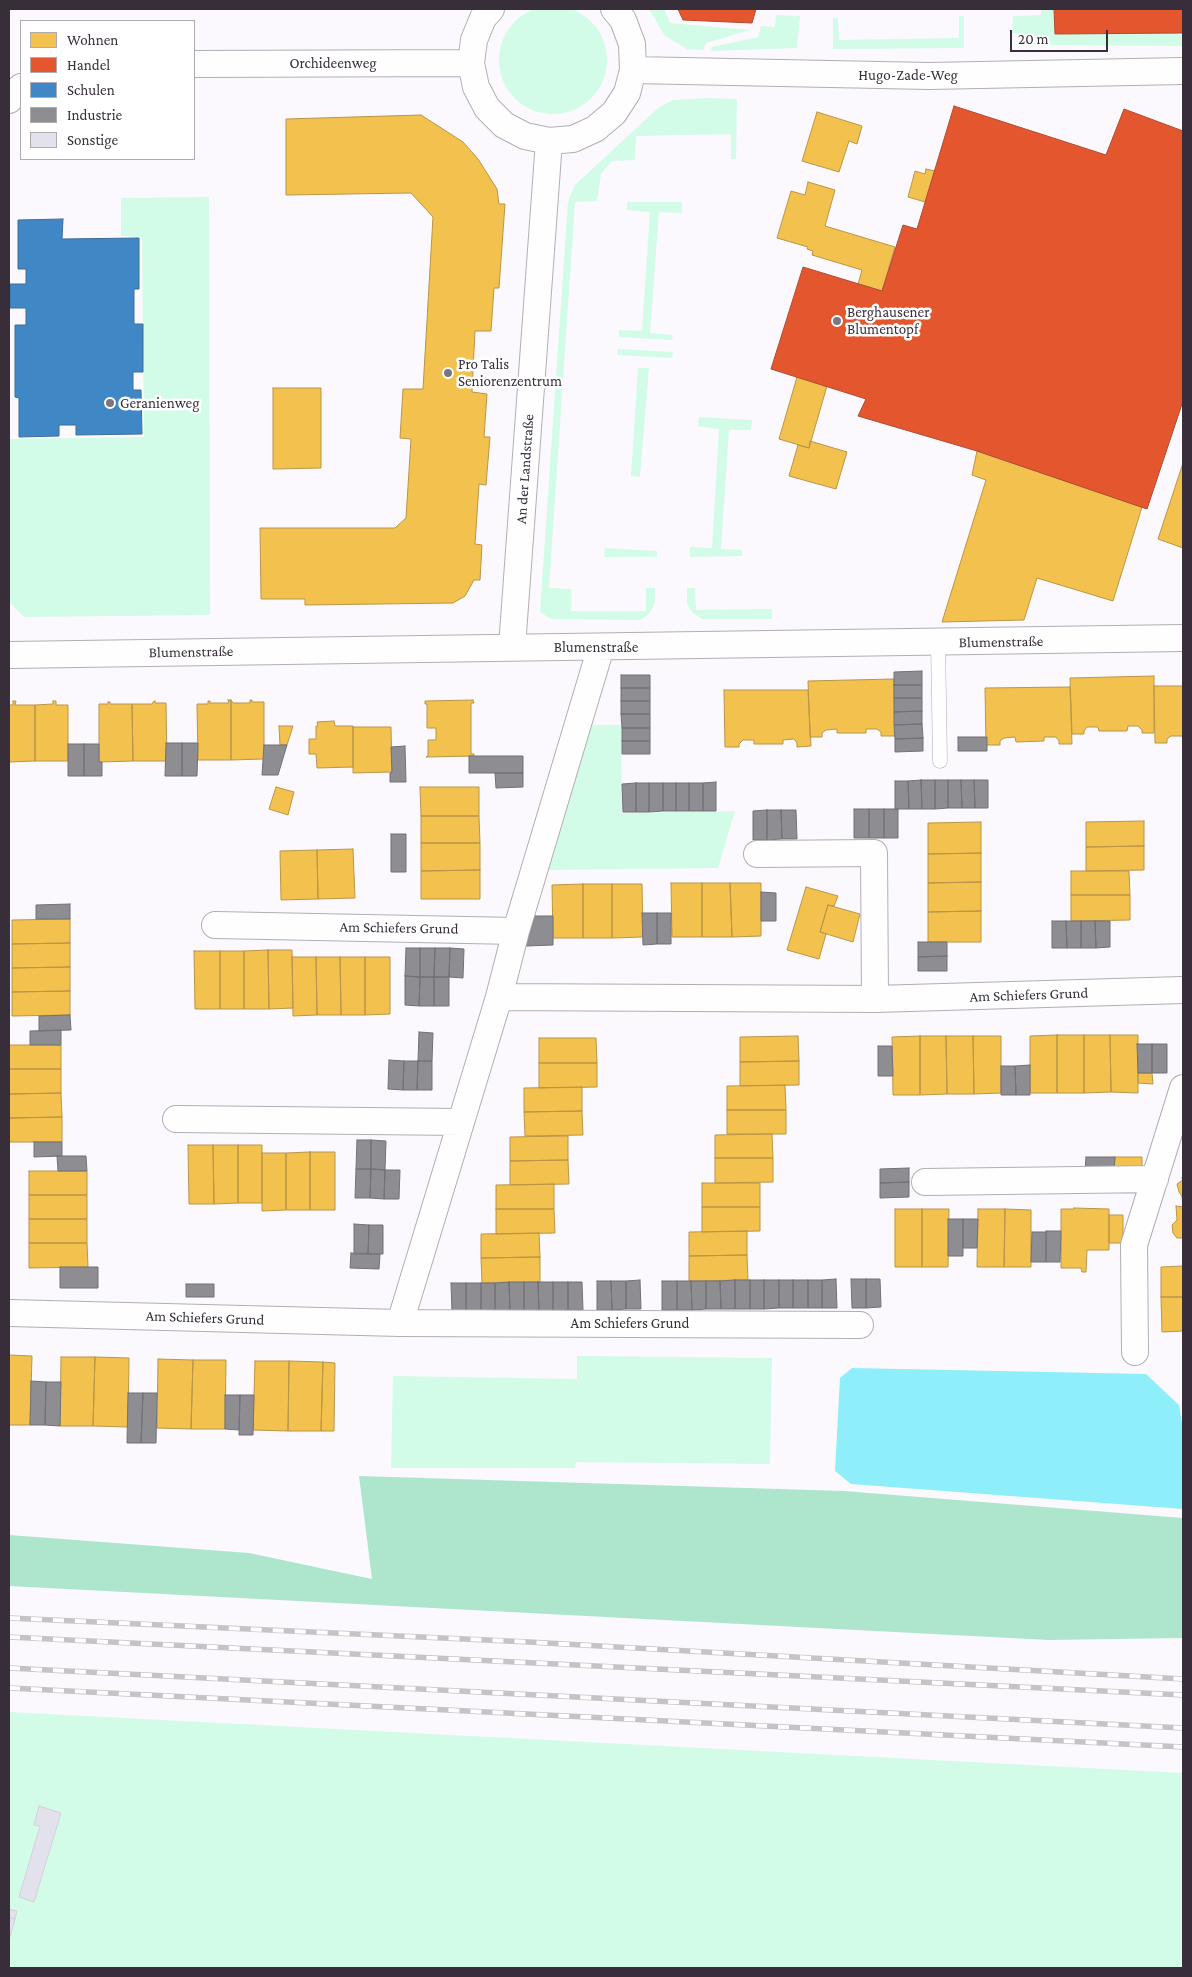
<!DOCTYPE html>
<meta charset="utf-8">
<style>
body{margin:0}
#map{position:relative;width:1192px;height:1977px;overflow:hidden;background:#fbf9fd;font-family:"Crimson Pro",serif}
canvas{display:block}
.frame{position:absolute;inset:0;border:10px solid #372e3a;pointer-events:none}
.legend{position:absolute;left:20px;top:20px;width:175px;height:140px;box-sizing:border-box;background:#fff;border:1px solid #afabb0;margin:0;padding:6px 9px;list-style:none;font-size:15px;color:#372e3a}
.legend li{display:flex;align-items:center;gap:10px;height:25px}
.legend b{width:25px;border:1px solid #afabb0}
.scale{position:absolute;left:1010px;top:30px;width:98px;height:22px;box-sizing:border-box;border:2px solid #372e3a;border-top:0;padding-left:6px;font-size:15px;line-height:18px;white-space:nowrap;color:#372e3a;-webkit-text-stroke:4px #fff;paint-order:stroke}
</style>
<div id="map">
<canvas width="1192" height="1977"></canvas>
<div class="frame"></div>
<ul class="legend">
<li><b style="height:14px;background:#f2c14e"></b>Wohnen</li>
<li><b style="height:14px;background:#e4572e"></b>Handel</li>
<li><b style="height:14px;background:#3f88c5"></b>Schulen</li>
<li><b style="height:14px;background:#8d8d92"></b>Industrie</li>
<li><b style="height:14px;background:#e3e1ec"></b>Sonstige</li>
</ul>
<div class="scale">20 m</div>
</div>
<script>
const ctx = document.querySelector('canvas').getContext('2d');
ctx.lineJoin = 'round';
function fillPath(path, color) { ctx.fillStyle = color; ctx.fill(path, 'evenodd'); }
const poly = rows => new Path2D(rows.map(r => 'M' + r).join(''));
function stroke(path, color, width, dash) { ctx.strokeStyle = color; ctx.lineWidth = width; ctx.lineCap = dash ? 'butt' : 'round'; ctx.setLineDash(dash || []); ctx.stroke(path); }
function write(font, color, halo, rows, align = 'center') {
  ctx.font = font + ' "Crimson Pro",serif'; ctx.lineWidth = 5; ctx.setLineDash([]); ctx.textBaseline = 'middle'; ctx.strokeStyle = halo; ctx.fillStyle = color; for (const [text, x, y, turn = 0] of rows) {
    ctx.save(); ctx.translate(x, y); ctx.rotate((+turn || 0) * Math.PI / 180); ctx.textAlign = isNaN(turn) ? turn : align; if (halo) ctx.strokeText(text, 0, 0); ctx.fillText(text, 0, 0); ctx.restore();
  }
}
fillPath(poly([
 '499 60a54 54 0 1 1 108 0a54 54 0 1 1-108 0Z',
 [649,9,664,9,670,23,750,30,706,43,703,50,687,49,665,36],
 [1041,9,1054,9,1055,34,1183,33,1183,46,1021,45,1021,33,1012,33,1013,16,1041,15],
 [776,15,800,16,797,48,711,51,712,47,758,37,761,26,775,27],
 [959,16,964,16,964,48,833,49,833,18,838,18,839,40,959,38],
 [708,98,737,99,736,159,731,159,731,134,636,136,635,160,612,161,601,174,597,201,575,202,549,588,571,589,571,611,646,611,646,588,655,588,655,603,649,614,640,620,551,619,540,612,568,201,575,185,658,108,673,100],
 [209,197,210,615,24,617,9,602,9,439,144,437,142,237,121,236,121,198],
 [627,202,682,202,682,213,659,212,650,333,673,335,672,340,619,337,619,330,642,331,650,212,627,210],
 [618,349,673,352,672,358,617,355],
 [638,368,649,368,640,477,631,476],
 [699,417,752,420,751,430,729,430,721,549,742,550,742,556,690,557,690,547,712,548,719,429,698,426],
 [605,548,657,551,657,557,604,557],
 [687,588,695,588,696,610,772,609,772,619,702,619,693,613,687,604],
 [592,725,621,725,622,813,735,811,718,868,548,870],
 [577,1356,772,1358,770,1464,576,1462,575,1468,391,1468,393,1376,577,1379],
 [9,1712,1183,1773,1183,1968,9,1968]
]), '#d2fbe8');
fillPath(poly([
 [359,1476,844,1491,1183,1518,1183,1638,1049,1640,9,1586,9,1535,249,1553,372,1579]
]), '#ade6cd');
fillPath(poly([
 [852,1368,1146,1374,1179,1405,1183,1429,1183,1509,851,1484,835,1471,840,1378]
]), '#8eeffa');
const homes = poly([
 [817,112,862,126,857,144,849,141,839,172,802,161,817,112],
 [421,115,463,142,478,159,497,189,499,204,505,204,499,288,494,288,491,331,475,331,472,392,487,394,484,437,490,437,486,485,479,484,475,544,482,545,480,580,474,580,465,596,453,603,305,605,305,599,261,599,260,528,395,528,406,518,411,439,400,438,403,389,423,389,433,217,411,193,286,195,286,119,421,115],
 [926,169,935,171,925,202,908,197,915,171,925,174,926,169],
 [808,182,835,190,825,226,895,247,882,291,858,284,862,270,812,255,813,251,807,249,808,247,777,238,791,191,805,195,808,182],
 [797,377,827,386,809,448,779,439,797,377],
 [273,388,321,388,321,468,273,469,273,388],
 [810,441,847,452,836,489,789,476,798,445,809,448,810,441],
 [977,451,1142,507,1113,601,1037,578,1024,620,942,622,986,480,972,475,977,451],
 [1183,463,1183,548,1158,539,1183,463],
 [1154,676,1154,733,1142,733,1142,730,1138,726,1128,726,1127,731,1099,731,1098,727,1087,727,1084,731,1084,734,1072,734,1070,678,1154,676],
 [894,679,895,736,881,736,881,732,877,729,866,729,866,733,837,733,837,729,826,730,822,733,822,737,810,737,808,681,894,679],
 [1154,686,1183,686,1183,740,1182,736,1171,736,1167,739,1167,743,1155,743,1154,686],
 [1070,687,1072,744,1059,744,1059,741,1056,737,1044,737,1044,741,1016,742,1015,737,1004,738,1000,741,1000,745,986,745,985,688,1070,687],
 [724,690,808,690,811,746,797,747,797,743,794,739,783,740,783,744,754,744,754,740,743,740,739,744,739,747,725,747,724,690],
 [228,700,231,700,231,760,198,760,197,704,208,704,208,701,210,701,210,703,229,703,228,700],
 [231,700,233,703,250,703,250,700,252,700,252,702,264,702,264,759,231,760,231,700],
 [473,700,474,703,471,703,471,754,474,754,474,756,426,757,428,756,428,740,436,740,436,728,427,728,427,704,425,704,425,701,473,700],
 [13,701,16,701,15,705,35,705,35,761,9,762,9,705,13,705,13,701],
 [53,701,56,701,56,705,68,705,68,761,35,761,35,705,53,704,53,701],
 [155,701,155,703,166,703,167,761,133,761,132,704,152,704,153,702,155,701],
 [108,702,110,702,110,704,132,704,133,761,99,762,99,704,108,704,108,702],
 [334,721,335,726,353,726,353,767,317,768,316,754,309,754,309,739,316,739,316,726,318,726,317,722,334,721],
 [279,726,293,726,287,745,280,745,279,726],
 [353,727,391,727,392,772,353,773,353,727],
 [276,787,294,792,288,815,269,809,276,787],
 [420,787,479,787,479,816,421,816,420,787],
 [421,816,479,816,480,843,421,843,421,816],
 [1144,821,1144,846,1086,847,1086,822,1144,821],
 [981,822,981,853,928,854,928,823,981,822],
 [421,843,480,843,480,870,421,871,421,843],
 [1144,846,1144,870,1086,871,1086,847,1144,846],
 [353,849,355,898,318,899,317,850,353,849],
 [317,850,318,899,281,900,280,851,317,850],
 [981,853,981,882,928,883,928,854,981,853],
 [480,870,480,899,421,899,421,871,480,870],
 [1071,871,1129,871,1130,895,1071,895,1071,871],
 [981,882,981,911,928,912,928,883,981,882],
 [671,883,702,883,702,937,672,937,671,883],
 [702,883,730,883,732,937,702,937,702,883],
 [730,883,761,883,761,936,732,937,730,883],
 [583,884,612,884,612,938,583,938,583,884],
 [583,884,583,938,553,938,552,885,583,884],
 [612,884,642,884,643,937,612,938,612,884],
 [806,887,838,896,834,906,828,905,820,932,826,934,819,959,787,950,806,887],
 [1071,895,1130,895,1130,920,1071,921,1071,895],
 [828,905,860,914,853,942,820,932,828,905],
 [981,911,981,942,928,942,928,912,981,911],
 [70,919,70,943,12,944,12,920,70,919],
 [70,943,70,967,12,968,12,944,70,943],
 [268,950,269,1009,244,1009,244,951,268,950],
 [268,950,292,950,293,1008,269,1009,268,950],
 [194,951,220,951,220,1009,195,1009,194,951],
 [220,951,244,951,244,1009,220,1009,220,951],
 [292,957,316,957,317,1015,293,1016,292,957],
 [316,957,340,957,341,1015,317,1015,316,957],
 [340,957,365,957,365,1015,341,1015,340,957],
 [365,957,390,957,390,1014,365,1015,365,957],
 [70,967,70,991,12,992,12,968,70,967],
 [70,991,70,1015,12,1016,12,992,70,991],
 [1057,1035,1057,1093,1030,1093,1030,1036,1057,1035],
 [1057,1035,1084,1035,1084,1093,1057,1093,1057,1035],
 [1084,1035,1110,1035,1111,1092,1084,1093,1084,1035],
 [1110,1035,1138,1035,1138,1093,1111,1092,1110,1035],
 [798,1036,799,1061,740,1062,740,1037,798,1036],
 [920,1036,946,1036,947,1094,920,1095,920,1036],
 [920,1036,920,1095,893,1095,892,1037,920,1036],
 [946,1036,973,1036,974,1094,947,1094,946,1036],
 [973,1036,1001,1036,1001,1093,974,1094,973,1036],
 [539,1038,596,1038,597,1063,539,1063,539,1038],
 [9,1045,61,1045,61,1069,9,1069,9,1045],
 [799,1061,799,1085,740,1086,740,1062,799,1061],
 [539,1063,597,1063,597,1087,539,1088,539,1063],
 [9,1069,61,1069,61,1093,9,1094,9,1069],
 [1138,1073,1152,1073,1153,1084,1138,1083,1138,1073],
 [785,1085,786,1110,727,1110,727,1086,785,1085],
 [582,1087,582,1111,524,1112,524,1088,582,1087],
 [61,1093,62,1117,9,1118,9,1094,61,1093],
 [727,1110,786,1110,786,1134,727,1134,727,1110],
 [582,1111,583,1135,525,1136,524,1112,582,1111],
 [62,1117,62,1142,9,1142,9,1118,62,1117],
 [772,1134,773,1158,715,1158,715,1135,772,1134],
 [568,1136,568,1160,510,1161,510,1137,568,1136],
 [188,1145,213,1145,214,1204,189,1204,188,1145],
 [213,1145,238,1145,238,1203,214,1204,213,1145],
 [238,1145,262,1145,262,1203,238,1203,238,1145],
 [310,1152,335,1152,335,1210,310,1210,310,1152],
 [310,1152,310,1210,286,1210,286,1153,310,1152],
 [262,1153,286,1153,286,1210,262,1211,262,1153],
 [1115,1157,1142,1157,1142,1171,1114,1171,1115,1157],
 [715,1158,773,1158,773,1182,715,1183,715,1158],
 [568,1160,569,1184,510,1185,510,1161,568,1160],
 [29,1171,87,1171,87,1195,29,1195,29,1171],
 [1182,1178,1183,1178,1183,1207,1182,1196,1179,1192,1177,1184,1183,1180,1182,1178],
 [702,1183,760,1183,760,1207,702,1207,702,1183],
 [554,1184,554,1209,496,1209,496,1185,554,1184],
 [29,1195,87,1195,87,1219,29,1219,29,1195],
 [1176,1206,1183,1207,1183,1238,1177,1238,1173,1233,1172,1225,1177,1220,1176,1206],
 [702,1207,760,1207,760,1231,702,1232,702,1207],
 [1074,1208,1109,1209,1109,1250,1087,1250,1086,1272,1082,1272,1081,1268,1061,1268,1061,1209,1074,1209,1074,1208],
 [496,1209,554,1209,555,1233,496,1234,496,1209],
 [895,1209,922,1209,922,1267,895,1267,895,1209],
 [922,1209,949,1209,948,1267,922,1267,922,1209],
 [978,1209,1005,1209,1004,1267,977,1267,978,1209],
 [1005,1209,1031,1210,1031,1267,1004,1267,1005,1209],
 [1109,1215,1123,1215,1123,1243,1109,1243,1109,1215],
 [29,1219,87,1219,87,1243,29,1243,29,1219],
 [747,1231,747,1255,689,1256,689,1232,747,1231],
 [539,1233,540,1257,481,1258,481,1234,539,1233],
 [29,1243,87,1243,88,1267,29,1268,29,1243],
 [747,1255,748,1280,689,1281,689,1256,747,1255],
 [540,1257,540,1282,482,1283,481,1258,540,1257],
 [1183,1266,1183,1297,1161,1297,1161,1267,1183,1266],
 [1161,1297,1183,1297,1183,1331,1162,1332,1161,1297],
 [9,1355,32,1356,30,1425,9,1425,9,1355],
 [61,1357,95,1357,93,1426,60,1426,61,1357],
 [95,1357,129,1358,128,1427,93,1426,95,1357],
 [158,1359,193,1360,191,1429,157,1428,158,1359],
 [193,1360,226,1360,225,1429,191,1429,193,1360],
 [255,1361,289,1361,288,1431,253,1430,255,1361],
 [289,1361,323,1362,321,1431,288,1431,289,1361],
 [323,1362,335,1363,334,1431,321,1431,323,1362]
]);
fillPath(homes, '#f2c14e');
stroke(homes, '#ba9548', 1);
const shops = poly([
 [678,9,756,9,752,23,683,20,678,9],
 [1054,9,1183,9,1183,33,1055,34,1054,9],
 [954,106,1106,155,1124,109,1183,131,1183,401,1147,509,977,451,858,416,866,399,771,369,803,267,882,291,903,225,917,229,954,106]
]);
fillPath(shops, '#e4572e');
stroke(shops, '#b04b32', 1);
const schools = poly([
 [63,219,62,239,139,238,139,289,134,289,134,324,143,324,143,372,133,372,133,390,141,390,142,434,76,435,76,425,59,425,59,436,19,437,19,398,15,397,15,325,26,325,26,308,10,308,10,284,26,284,26,269,18,269,18,220,63,219]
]);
fillPath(schools, '#3f88c5');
stroke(schools, '#3d6d9b', 1);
const industry = poly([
 [922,671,922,685,894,685,894,672,922,671],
 [621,675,650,675,650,688,621,688,621,675],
 [894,685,922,685,922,698,894,698,894,685],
 [621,688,650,688,650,701,621,701,621,688],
 [894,698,922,698,922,711,894,712,894,698],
 [621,701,650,701,650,714,621,714,621,701],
 [922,711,922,724,894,725,894,712,922,711],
 [621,714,650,714,650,728,622,728,621,714],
 [922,724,923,738,895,739,894,725,922,724],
 [622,728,650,728,650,741,622,741,622,728],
 [958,737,987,737,987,751,958,751,958,737],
 [923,738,923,751,895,752,895,739,923,738],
 [622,741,650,741,650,754,622,754,622,741],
 [166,743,182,743,182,776,165,776,166,743],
 [182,743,198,743,197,776,182,776,182,743],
 [68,744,84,744,84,776,68,776,68,744],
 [84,744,99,744,99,762,102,762,102,776,84,776,84,744],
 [264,745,287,745,278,775,262,775,264,745],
 [405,746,406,782,390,782,390,773,392,772,391,747,405,746],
 [469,756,523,756,523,773,469,773,469,756],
 [495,773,523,773,523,787,496,788,495,773],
 [921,780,922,809,909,809,908,781,921,780],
 [921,780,935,780,935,809,922,809,921,780],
 [935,780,948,780,948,808,935,809,935,780],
 [948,780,961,780,962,808,948,808,948,780],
 [961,780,974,780,975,808,962,808,961,780],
 [974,780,988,780,988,808,975,808,974,780],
 [895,781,908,781,909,809,895,809,895,781],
 [716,782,716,811,703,811,703,783,716,782],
 [636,783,636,812,623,812,622,784,636,783],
 [636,783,649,783,649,812,636,812,636,783],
 [649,783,663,783,663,811,649,812,649,783],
 [663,783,676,783,676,811,663,811,663,783],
 [676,783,689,783,689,811,676,811,676,783],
 [689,783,703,783,703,811,689,811,689,783],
 [854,809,869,809,869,838,854,838,854,809],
 [869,809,884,809,884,838,869,838,869,809],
 [884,809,898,809,898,838,884,838,884,809],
 [767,810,767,840,753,840,753,811,767,810],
 [767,810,781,810,782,839,767,840,767,810],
 [781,810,796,810,797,839,782,839,781,810],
 [391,834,406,834,406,872,391,872,391,834],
 [761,892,776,893,776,921,761,921,761,892],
 [70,904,70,919,36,919,36,905,70,904],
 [642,913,657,913,657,944,643,945,642,913],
 [657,913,671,913,671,944,657,944,657,913],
 [535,916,553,916,553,945,526,946,535,916],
 [1052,921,1066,921,1067,948,1052,948,1052,921],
 [1066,921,1081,921,1081,948,1067,948,1066,921],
 [1081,921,1095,921,1096,948,1081,948,1081,921],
 [1095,921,1110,921,1110,947,1096,948,1095,921],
 [918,942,947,942,947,956,918,957,918,942],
 [406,948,420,948,420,977,405,976,406,948],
 [420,948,435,948,434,977,420,977,420,948],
 [435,948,450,948,449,977,434,977,435,948],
 [450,948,464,949,463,978,449,977,450,948],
 [947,956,947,971,918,971,918,957,947,956],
 [405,976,420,977,419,1006,405,1005,405,976],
 [420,977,434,977,434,1006,419,1006,420,977],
 [434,977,449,977,449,1006,434,1006,434,977],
 [70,1015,71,1030,39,1031,39,1016,70,1015],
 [61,1030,61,1045,30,1045,30,1031,61,1030],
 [419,1032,433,1033,432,1061,418,1061,419,1032],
 [1137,1044,1152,1044,1152,1073,1138,1073,1137,1044],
 [1152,1044,1167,1044,1167,1073,1152,1073,1152,1044],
 [878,1046,892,1046,893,1076,878,1076,878,1046],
 [389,1060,404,1061,403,1090,388,1089,389,1060],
 [404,1061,418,1061,417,1090,403,1090,404,1061],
 [418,1061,432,1061,432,1090,417,1090,418,1061],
 [1030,1065,1030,1095,1016,1095,1015,1066,1030,1065],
 [1001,1066,1015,1066,1016,1095,1001,1095,1001,1066],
 [357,1140,371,1140,371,1169,356,1169,357,1140],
 [371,1140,386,1141,385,1170,371,1169,371,1140],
 [34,1142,62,1142,62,1156,34,1157,34,1142],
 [57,1156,86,1156,87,1171,58,1171,57,1156],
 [1086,1157,1115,1157,1114,1171,1085,1171,1086,1157],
 [909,1168,909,1182,880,1183,880,1169,909,1168],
 [356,1169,371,1169,370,1198,355,1198,356,1169],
 [371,1169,385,1170,384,1199,370,1198,371,1169],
 [385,1170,400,1170,399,1199,384,1199,385,1170],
 [909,1182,909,1197,880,1198,880,1183,909,1182],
 [948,1219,963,1219,963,1256,948,1256,948,1219],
 [963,1219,978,1219,977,1248,963,1248,963,1219],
 [354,1224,369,1225,368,1254,354,1254,354,1224],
 [369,1225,383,1225,383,1254,368,1254,369,1225],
 [1046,1231,1061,1231,1060,1262,1046,1262,1046,1231],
 [1032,1232,1046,1232,1046,1262,1031,1262,1032,1232],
 [351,1253,380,1254,379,1269,350,1268,351,1253],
 [60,1267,98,1267,98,1288,60,1288,60,1267],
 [836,1279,837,1308,822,1308,822,1280,836,1279],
 [851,1279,866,1279,866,1308,852,1308,851,1279],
 [866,1279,880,1279,881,1307,866,1308,866,1279],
 [640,1280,641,1309,626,1309,626,1281,640,1280],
 [735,1280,735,1309,721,1309,720,1281,735,1280],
 [735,1280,750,1280,750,1309,735,1309,735,1280],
 [750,1280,764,1280,764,1309,750,1309,750,1280],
 [764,1280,779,1280,779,1308,764,1309,764,1280],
 [779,1280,793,1280,793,1308,779,1308,779,1280],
 [793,1280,808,1280,808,1308,793,1308,793,1280],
 [808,1280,822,1280,822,1308,808,1308,808,1280],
 [597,1281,611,1281,612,1310,597,1310,597,1281],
 [611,1281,626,1281,626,1309,612,1310,611,1281],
 [662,1281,677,1281,677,1310,662,1310,662,1281],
 [677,1281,691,1281,692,1310,677,1310,677,1281],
 [691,1281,706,1281,706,1309,692,1310,691,1281],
 [706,1281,720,1281,721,1309,706,1309,706,1281],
 [509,1282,510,1311,495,1311,495,1283,509,1282],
 [509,1282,524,1282,524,1311,510,1311,509,1282],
 [524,1282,538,1282,539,1311,524,1311,524,1282],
 [538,1282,553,1282,553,1311,539,1311,538,1282],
 [553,1282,568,1282,568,1310,553,1311,553,1282],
 [568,1282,582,1282,583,1310,568,1310,568,1282],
 [451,1283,466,1283,466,1312,452,1312,451,1283],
 [466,1283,481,1283,481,1312,466,1312,466,1283],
 [481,1283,495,1283,495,1311,481,1312,481,1283],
 [186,1284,214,1284,214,1297,186,1297,186,1284],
 [31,1381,46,1382,45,1425,30,1425,31,1381],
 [46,1382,61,1382,60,1426,45,1425,46,1382],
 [128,1393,143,1393,141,1443,127,1443,128,1393],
 [143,1393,157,1393,156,1443,141,1443,143,1393],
 [225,1395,240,1395,239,1430,225,1429,225,1395],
 [240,1395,254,1395,253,1435,239,1435,240,1395]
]);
fillPath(industry, '#8d8d92');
stroke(industry, '#737078', 1);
const building = poly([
 [39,1806,61,1813,34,1902,19,1897,40,1826,34,1825,39,1806],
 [9,1909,17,1911,15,1919,9,1917,9,1909],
 [9,1917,15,1919,9,1940,9,1917]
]);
fillPath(building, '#e3e1ec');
stroke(building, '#d3d2da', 1);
const lane = poly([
 [938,643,940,761]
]);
const street = poly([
 [491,9,483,18,474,40,471,63,476,87,487,108,504,125,525,136,549,141,573,139,595,129,614,113,627,93,633,70,632,44,623,20,614,9],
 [194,64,471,63],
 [633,70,929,76,1183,71],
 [9,100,21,87],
 [512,647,549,141],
 [9,655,1183,638],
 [757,854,874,853,875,999],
 [215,925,516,931,499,997],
 [516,931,601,647],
 [176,1119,461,1122],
 [925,1182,1155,1179],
 [9,1313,400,1323,499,997,875,999,1183,990],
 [400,1323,860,1325],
 [1135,1352,1134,1245,1183,1088]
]);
stroke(lane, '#b2aeb4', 15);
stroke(street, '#b2aeb4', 28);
stroke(lane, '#fefeff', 14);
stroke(street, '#fefeff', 26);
const rail = poly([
 [9,1618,529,1642,1183,1679],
 [9,1637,1183,1695],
 [9,1668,1183,1728],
 [9,1688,1183,1747]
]);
stroke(rail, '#c5c3c5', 5.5);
stroke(rail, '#fff', 4, [11]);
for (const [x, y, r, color] of [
 [837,321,5,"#7c757e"],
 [448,373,5,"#7c757e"],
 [110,403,5,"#7c757e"]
]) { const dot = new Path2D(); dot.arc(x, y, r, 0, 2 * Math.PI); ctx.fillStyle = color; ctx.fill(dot); stroke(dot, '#fff', 2); }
write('15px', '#372e3a', '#fff', [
 ["Orchideenweg",333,63],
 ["Hugo-Zade-Weg",908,75],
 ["An der Landstraße",525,469,-86],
 ["Blumenstraße",1001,642,-1],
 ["Blumenstraße",596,647],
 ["Blumenstraße",191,652,-1],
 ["Am Schiefers Grund",399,928,1],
 ["Am Schiefers Grund",1029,995,-2],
 ["Am Schiefers Grund",205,1318,2],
 ["Am Schiefers Grund",630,1323]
]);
write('15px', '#372e3a', '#fff', [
 ["Berghausener",847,312],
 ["Blumentopf",847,329],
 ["Pro Talis",458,364],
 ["Seniorenzentrum",458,381],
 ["Geranienweg",120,403]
], 'left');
</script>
